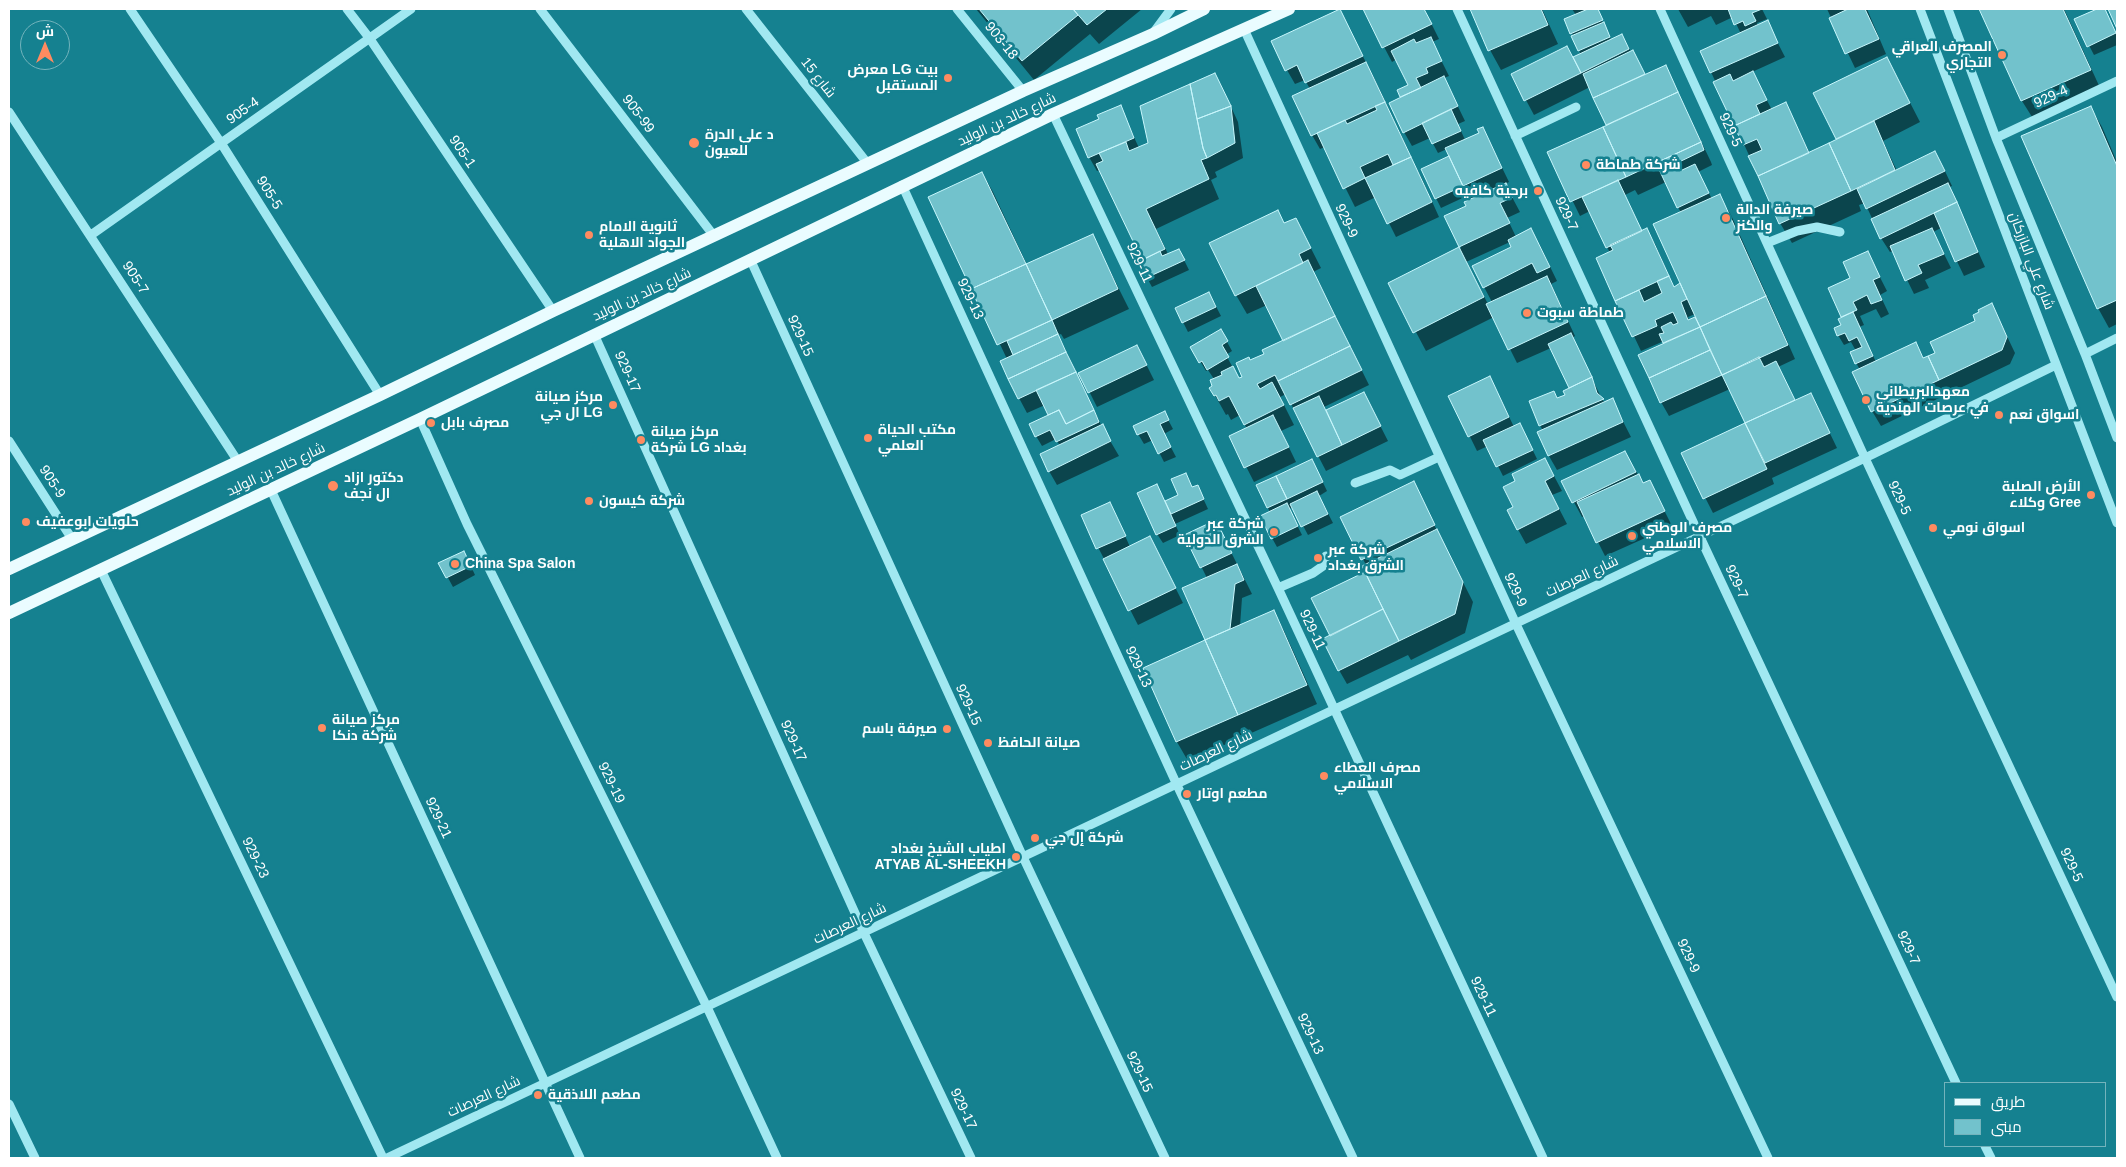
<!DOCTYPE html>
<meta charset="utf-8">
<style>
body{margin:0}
#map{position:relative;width:2126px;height:1167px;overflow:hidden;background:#158190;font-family:Arial,Cairo,sans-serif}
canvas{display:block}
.frame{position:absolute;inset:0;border:10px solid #fff;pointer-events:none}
.legend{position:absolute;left:1944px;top:1082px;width:162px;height:65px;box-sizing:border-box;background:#158190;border:1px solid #73b3bc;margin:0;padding:6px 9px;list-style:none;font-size:15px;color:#fff}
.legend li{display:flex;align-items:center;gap:10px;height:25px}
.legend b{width:25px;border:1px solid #73b3bc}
.north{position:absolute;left:20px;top:20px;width:50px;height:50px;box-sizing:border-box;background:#158190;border:1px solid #73b3bc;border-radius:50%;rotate:0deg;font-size:14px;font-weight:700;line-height:20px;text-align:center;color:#fff}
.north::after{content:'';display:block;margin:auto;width:18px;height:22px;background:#ff8b60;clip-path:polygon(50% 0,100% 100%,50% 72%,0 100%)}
</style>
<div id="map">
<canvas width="2126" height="1167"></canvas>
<div class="frame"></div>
<ul class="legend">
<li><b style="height:6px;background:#eafcff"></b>طريق</li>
<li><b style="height:14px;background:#72c2cc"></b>مبنى</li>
</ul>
<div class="north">ش</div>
</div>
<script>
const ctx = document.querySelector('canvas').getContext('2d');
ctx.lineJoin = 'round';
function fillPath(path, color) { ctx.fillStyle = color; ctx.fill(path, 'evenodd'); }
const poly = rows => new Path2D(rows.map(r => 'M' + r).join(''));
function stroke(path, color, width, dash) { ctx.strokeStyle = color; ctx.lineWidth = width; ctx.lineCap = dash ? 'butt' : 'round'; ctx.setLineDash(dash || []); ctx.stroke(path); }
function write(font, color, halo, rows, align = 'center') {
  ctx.font = font + ' Arial,Cairo,sans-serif'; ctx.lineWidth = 5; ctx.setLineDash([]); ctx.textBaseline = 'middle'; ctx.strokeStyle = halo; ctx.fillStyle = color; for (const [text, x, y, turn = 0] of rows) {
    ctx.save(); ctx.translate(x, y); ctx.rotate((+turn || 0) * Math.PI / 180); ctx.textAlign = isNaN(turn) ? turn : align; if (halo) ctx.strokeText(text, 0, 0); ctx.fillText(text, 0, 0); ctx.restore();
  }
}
fillPath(poly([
 [976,9,1142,9,1099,44,1090,34,1034,80],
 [1364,9,1424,9,1439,39,1432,42,1449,76,1444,78,1465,121,1458,124,1465,140,1480,133,1482,128,1490,143,1509,182,1505,184,1520,212,1507,218,1516,237,1539,244,1557,281,1551,284,1575,336,1572,338,1602,399,1605,403,1612,400,1631,437,1557,470,1549,456,1543,431,1540,425,1554,392,1558,399,1566,396,1570,389,1551,348,1517,363,1494,317,1426,351,1390,283,1461,248,1446,216,1467,206,1472,200,1469,195,1441,208,1436,198,1450,156,1447,149,1438,153,1430,138,1412,146,1404,132,1402,98,1399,91,1410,85,1397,59,1392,62],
 [1510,242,1512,247,1484,287,1492,302,1488,304,1466,262],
 [1471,9,1542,9,1558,44,1501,70,1490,50],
 [1572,9,1600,9,1597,10,1611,40,1627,45,1645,75,1665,66,1711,162,1712,165,1698,172,1712,199,1719,196,1731,215,1795,359,1778,367,1795,401,1811,394,1837,448,1772,478,1774,484,1713,513,1683,454,1747,423,1730,389,1669,416,1661,402,1665,344,1664,341,1641,351,1597,258,1610,253,1590,211,1580,216,1549,153,1608,126,1590,87,1534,115,1512,74,1573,59,1581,55,1572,33,1576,15],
 [1666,182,1681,213,1684,289,1682,290,1674,288,1655,244,1646,230,1642,232,1625,195,1635,190,1638,195],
 [1695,314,1699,323,1698,324,1689,321,1688,317],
 [1678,9,1762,9,1767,19,1757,23,1758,26,1767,22,1785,57,1752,72,1772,110,1786,104,1810,154,1838,140,1815,94,1887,58,1920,122,1883,141,1897,171,1943,167,1952,186,1949,187,1985,267,1964,276,1941,228,1933,232,1951,268,1925,280,1929,288,1914,294,1893,251,1890,252,1881,238,1865,203,1859,205,1861,211,1792,243,1780,223,1711,72,1741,34,1733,17,1716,25,1711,16,1688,27],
 [1827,9,1867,9,1886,54,1855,68],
 [1981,9,2064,9,2101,90,2034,120,2022,101],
 [2100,9,2104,9,2108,17,2117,36,2117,45,2094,55,2076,20],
 [1339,10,1374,78,1409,152,1407,152,1421,177,1439,217,1396,237,1376,197,1355,207,1325,147,1320,149,1312,135,1310,89,1305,80,1295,84,1287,70],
 [1220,83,1238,122,1243,158,1215,172,1217,177,1211,180,1219,199,1156,229,1168,254,1184,260,1189,270,1152,287,1139,263,1144,260,1101,170,1097,171,1089,157,1101,120,1120,107,1139,148,1150,144],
 [2091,108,2102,127,2117,162,2117,324,2109,328,2098,308],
 [982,173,993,192,1027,265,1092,235,1129,309,1064,339,1061,334,1058,335,1102,427,1119,456,1057,485,1049,471,1060,446,1056,439,1042,446,1036,436,1050,416,1045,405,1027,413,1019,398,1007,359,930,197],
 [1296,219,1321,268,1313,272,1369,385,1324,407,1326,411,1364,394,1388,441,1326,471,1286,394,1280,397,1294,425,1281,431,1296,462,1254,482,1231,437,1247,429,1240,415,1231,420,1228,414,1226,415,1211,388,1214,387,1214,379,1208,370,1206,371,1192,347,1221,331,1232,351,1226,355,1239,379,1244,377,1250,362,1265,354,1284,341,1267,305,1247,314,1236,295,1284,225],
 [1867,252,1887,291,1880,295,1889,314,1881,318,1876,309,1860,316,1864,325,1859,327,1876,362,1915,343,1924,359,1936,353,1977,322,1992,305,2015,353,2010,364,1881,426,1872,411,1860,370,1851,353,1856,351,1851,342,1844,345,1838,335,1843,326,1843,318,1829,289,1852,279],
 [1209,293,1221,316,1188,332,1183,322],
 [1137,346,1154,380,1097,407,1080,373],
 [1497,392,1514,427,1520,424,1537,459,1503,476,1488,446,1477,451,1450,396],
 [1164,412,1173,429,1164,434,1176,457,1164,462,1153,440,1144,444,1134,427],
 [1545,459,1562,491,1552,495,1567,524,1526,544,1508,511,1515,507],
 [1312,460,1327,491,1319,496,1333,523,1308,535,1293,507,1289,509,1302,535,1277,547,1272,538,1270,512,1257,486],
 [1633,467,1644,484,1650,482,1672,526,1605,556,1585,516,1582,517,1563,482],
 [1413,483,1473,602,1465,633,1411,660,1408,655,1347,684,1339,670,1331,636,1370,579,1366,565,1342,517],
 [1193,488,1202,496,1208,509,1175,524,1180,535,1163,543,1157,534,1165,502],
 [1115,513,1130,547,1150,537,1183,603,1138,625,1082,516],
 [1216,522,1252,594,1242,598,1240,626,1273,612,1284,631,1317,704,1188,761,1177,742,1207,641,1184,588,1207,578,1186,536],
 [469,562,475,575,453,587,440,563]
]), '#0007');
const building = poly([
 [979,9,1073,9,1078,15,1022,61,979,9],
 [1073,9,1107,9,1087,25,1073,9],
 [1340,9,1363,56,1305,83,1297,65,1285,71,1271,41,1340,9],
 [1363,9,1424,9,1432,24,1382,48,1363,9],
 [1470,9,1541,9,1548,25,1488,51,1470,9],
 [1588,9,1598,9,1603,20,1570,34,1564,19,1588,9],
 [1728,9,1762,9,1752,13,1756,21,1745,26,1743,21,1734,25,1728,9],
 [1848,9,1865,9,1879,39,1845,54,1829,18,1848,9],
 [1979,9,2063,9,2091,70,2021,101,1979,9],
 [2097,9,2105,9,2116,33,2087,47,2074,19,2097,9],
 [2108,9,2117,9,2117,29,2108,9],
 [1768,20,1778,43,1710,73,1700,51,1768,20],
 [1604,22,1610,37,1578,51,1571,36,1604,22],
 [1622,34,1629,49,1581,73,1573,57,1622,34],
 [1431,37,1442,61,1426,68,1428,73,1416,78,1421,88,1400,97,1397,90,1408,85,1391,51,1414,39,1416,43,1431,37],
 [1567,46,1581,73,1524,101,1511,74,1567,46],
 [1633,50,1645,74,1593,98,1583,74,1633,50],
 [1887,57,1910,103,1836,139,1813,93,1887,57],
 [1366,62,1385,102,1311,136,1292,96,1366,62],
 [1666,65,1678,92,1606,125,1593,98,1666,65],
 [1753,71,1767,100,1756,105,1760,114,1734,126,1713,82,1730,74,1733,81,1753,71],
 [1215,73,1231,106,1197,119,1190,84,1215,73],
 [1444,76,1458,106,1403,133,1389,103,1444,76],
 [1190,84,1203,148,1207,158,1201,160,1209,179,1146,209,1165,249,1142,260,1096,164,1103,161,1099,153,1126,142,1129,151,1148,143,1140,106,1190,84],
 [1678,92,1701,142,1626,177,1603,127,1678,92],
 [1385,102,1411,157,1393,165,1388,154,1360,167,1365,178,1343,189,1317,133,1345,120,1347,124,1377,110,1375,106,1385,102],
 [1786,102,1809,153,1758,176,1748,156,1762,150,1757,139,1743,145,1734,126,1786,102],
 [1121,105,1134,138,1088,158,1076,129,1099,119,1097,115,1121,105],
 [1231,106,1235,143,1207,158,1203,148,1197,119,1231,106],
 [2091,106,2117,166,2117,300,2097,309,2021,136,2091,106],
 [1451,109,1461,131,1432,144,1422,123,1451,109],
 [1874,121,1895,170,1851,191,1829,143,1874,121],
 [1483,127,1502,168,1463,186,1445,148,1479,133,1477,129,1483,127],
 [1603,127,1626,177,1570,202,1547,152,1603,127],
 [1701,142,1704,150,1677,163,1680,171,1695,164,1709,193,1677,208,1656,163,1701,142],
 [1829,143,1851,191,1779,224,1758,176,1829,143],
 [1935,151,1945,171,1866,209,1857,189,1935,151],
 [1449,156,1463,186,1435,199,1421,169,1449,156],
 [1411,157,1432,202,1387,224,1365,178,1411,157],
 [982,172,1026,264,971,289,928,197,982,172],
 [1618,180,1642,231,1606,248,1582,197,1618,180],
 [1506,183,1513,197,1500,203,1510,223,1459,247,1444,216,1466,206,1464,202,1506,183],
 [1948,183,1957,202,1880,239,1871,219,1948,183],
 [1720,194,1766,296,1700,327,1653,224,1720,194],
 [1957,202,1978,252,1955,262,1934,213,1957,202],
 [1278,210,1284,223,1296,218,1311,248,1299,254,1303,263,1235,296,1209,243,1278,210],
 [1531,228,1550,267,1537,273,1532,263,1483,288,1472,266,1511,247,1508,240,1531,228],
 [1647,228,1669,276,1615,301,1596,258,1613,250,1610,245,1647,228],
 [1932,228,1944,254,1918,265,1922,273,1905,281,1890,246,1932,228],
 [1093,234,1118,289,1052,320,1026,264,1093,234],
 [1459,247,1484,297,1413,333,1388,283,1459,247],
 [1179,249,1185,260,1146,278,1138,262,1160,251,1162,256,1179,249],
 [1868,251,1880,277,1873,280,1882,300,1871,304,1867,295,1853,302,1857,310,1841,317,1828,288,1850,278,1843,262,1868,251],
 [1308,260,1335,316,1283,341,1256,286,1308,260],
 [1026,264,1052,320,997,345,971,289,1026,264],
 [1547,276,1568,322,1508,350,1486,304,1547,276],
 [1669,276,1674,287,1680,283,1687,299,1681,302,1688,320,1695,317,1700,327,1663,343,1659,334,1664,333,1661,327,1671,322,1673,325,1678,323,1673,312,1655,320,1657,326,1632,337,1615,301,1639,290,1644,302,1662,293,1657,281,1669,276],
 [1209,292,1216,307,1182,323,1175,308,1209,292],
 [1766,296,1788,345,1722,375,1700,327,1766,296],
 [1992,303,2007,337,2002,350,1939,380,1928,356,1935,353,1930,342,1975,321,1973,315,1979,312,1978,310,1992,303],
 [1853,312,1873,356,1855,364,1850,352,1862,347,1857,337,1849,341,1845,333,1837,336,1834,328,1841,325,1838,319,1853,312],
 [1335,316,1350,346,1278,381,1275,375,1257,384,1260,389,1272,382,1284,405,1244,425,1229,396,1219,401,1216,395,1214,396,1209,388,1212,386,1210,380,1222,375,1221,372,1233,366,1239,378,1242,377,1236,363,1249,357,1250,360,1264,354,1262,350,1335,316],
 [1052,320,1058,334,1013,355,1007,341,1052,320],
 [1700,327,1710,350,1649,378,1638,355,1700,327],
 [1221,329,1228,341,1222,345,1229,357,1207,370,1202,361,1199,363,1190,347,1221,329],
 [1571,333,1592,377,1569,388,1548,344,1571,333],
 [1058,334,1066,352,1008,379,1000,361,1058,334],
 [1916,342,1923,358,1928,356,1939,380,1871,412,1852,372,1916,342],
 [1137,345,1147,365,1088,393,1078,373,1137,345],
 [1350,346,1362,370,1290,405,1278,381,1350,346],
 [1710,350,1722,375,1660,403,1649,378,1710,350],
 [1066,352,1076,372,1018,399,1008,379,1066,352],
 [1759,357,1764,367,1776,361,1795,400,1745,423,1722,375,1759,357],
 [1076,372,1094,410,1066,424,1059,410,1048,415,1036,390,1076,372],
 [1490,376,1509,417,1468,437,1448,396,1490,376],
 [1592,377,1597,393,1604,399,1539,426,1529,401,1554,391,1557,398,1565,395,1563,391,1592,377],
 [1364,392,1381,426,1342,445,1326,410,1364,392],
 [1811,393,1830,433,1765,463,1745,423,1811,393],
 [1319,396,1342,445,1317,457,1293,408,1319,396],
 [1613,398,1623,422,1548,456,1537,432,1613,398],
 [1059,410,1066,424,1094,410,1099,422,1056,442,1050,430,1035,437,1029,424,1059,410],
 [1165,411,1169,420,1160,424,1171,447,1158,454,1147,431,1137,435,1133,426,1165,411],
 [1273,415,1289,447,1244,468,1229,436,1273,415],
 [1520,423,1533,450,1496,467,1483,440,1520,423],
 [1745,423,1767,469,1703,499,1681,453,1745,423],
 [1103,424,1111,441,1048,472,1040,454,1103,424],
 [1625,451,1636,472,1572,503,1561,481,1625,451],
 [1545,458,1554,476,1545,481,1559,509,1517,530,1507,510,1513,507,1503,487,1515,481,1512,474,1545,458],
 [1312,459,1323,482,1287,499,1276,476,1312,459],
 [1186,473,1192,487,1198,485,1204,499,1171,514,1165,501,1178,495,1171,479,1186,473],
 [1639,474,1643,483,1650,480,1665,511,1596,543,1577,502,1639,474],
 [1276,476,1287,499,1267,508,1256,485,1276,476],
 [1414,481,1435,525,1361,560,1340,517,1414,481],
 [1157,484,1176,526,1156,535,1137,493,1157,484],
 [1317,491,1328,514,1301,527,1290,504,1317,491],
 [1110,502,1126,536,1096,549,1081,515,1110,502],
 [1287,503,1298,526,1271,539,1260,516,1287,503],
 [1216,520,1232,553,1200,568,1184,535,1216,520],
 [1437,529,1463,582,1455,614,1399,641,1362,566,1437,529],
 [1150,536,1176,588,1128,611,1103,559,1150,536],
 [464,551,471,566,446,578,438,563,464,551],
 [1237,564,1244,580,1235,584,1230,629,1205,640,1182,588,1237,564],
 [1365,572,1383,609,1330,636,1311,598,1365,572],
 [1383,609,1399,641,1338,671,1322,639,1383,609],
 [1274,610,1307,685,1238,715,1205,640,1274,610],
 [1205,640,1238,715,1176,742,1143,668,1205,640]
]);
fillPath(building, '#72c2cc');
stroke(building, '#c8f6fc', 1);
stroke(poly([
 [130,9,221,143,380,395],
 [347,9,370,39,553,311],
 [540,9,714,236],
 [746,9,868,164],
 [957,9,1023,91],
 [1457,9,1700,537,1956,1083],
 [1660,9,1865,458,2117,997],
 [1920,9,2117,523],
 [1948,9,1996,138,2085,354,2117,438],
 [1244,29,1516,624,1768,1158],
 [1154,32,1171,9],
 [9,112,237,460],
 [1053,114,1278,588,1543,1158],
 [1515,136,1576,107],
 [1996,138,2117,81],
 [902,185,1177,785,1353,1158],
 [91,235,411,9],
 [1767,243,1797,231,1817,227,1840,232],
 [751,261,1023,857,1165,1158],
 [594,334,864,933,971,1158],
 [2085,354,2117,338],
 [420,419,467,524,707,1007,777,1158],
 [9,441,72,539],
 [1355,483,1390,470,1400,475,1439,457],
 [271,490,580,1158],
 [101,570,383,1158],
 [1278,588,1313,573,1323,566,1326,556],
 [9,1104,35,1158],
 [1985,1146,1991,1158],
 [387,1158,1865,458,2056,365]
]), '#a1e8f1', 9);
stroke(poly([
 [9,569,380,395,553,311,1023,91,1153,34,1204,9],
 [9,613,420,419,1053,114,1289,9]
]), '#eafcff', 12);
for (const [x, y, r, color] of [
 [2002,55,5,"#ff8b60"],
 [948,78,5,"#ff8b60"],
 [694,143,6,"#ff8b60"],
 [1586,165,5,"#ff8b60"],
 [1538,191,5,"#ff8b60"],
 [1726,218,5,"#ff8b60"],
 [589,235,5,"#ff8b60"],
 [1527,313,5,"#ff8b60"],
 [1866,400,5,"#ff8b60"],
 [613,405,5,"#ff8b60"],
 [1999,415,5,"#ff8b60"],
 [431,423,5,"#ff8b60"],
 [868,438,5,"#ff8b60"],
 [641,440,5,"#ff8b60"],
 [333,486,6,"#ff8b60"],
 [2091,495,5,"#ff8b60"],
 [589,501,5,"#ff8b60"],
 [26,522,5,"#ff8b60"],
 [1933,528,5,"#ff8b60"],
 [1274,532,5,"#ff8b60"],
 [1632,536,5,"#ff8b60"],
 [1318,558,5,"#ff8b60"],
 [455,564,5,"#ff8b60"],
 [322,728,5,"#ff8b60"],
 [947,729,5,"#ff8b60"],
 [988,743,5,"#ff8b60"],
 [1324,776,5,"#ff8b60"],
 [1187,794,5,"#ff8b60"],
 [1035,838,5,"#ff8b60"],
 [1016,857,5,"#ff8b60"],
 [538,1095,5,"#ff8b60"]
]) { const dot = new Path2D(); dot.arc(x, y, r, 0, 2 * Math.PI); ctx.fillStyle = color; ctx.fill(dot); stroke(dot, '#158190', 2); }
write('14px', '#fff', '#158190', [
 ["903-18",1001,41,51],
 ["شارع 15",818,78,52],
 ["929-4",2051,97,-25],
 ["905-4",243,111,-35],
 ["905-99",638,114,53],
 ["شارع خالد بن الوليد",1007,120,-25],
 ["929-5",1730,130,65],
 ["905-1",462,152,56],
 ["905-5",269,193,58],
 ["929-7",1566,214,65],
 ["929-9",1346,221,65],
 ["شارع علي البازركان",2031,261,69],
 ["929-11",1139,263,65],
 ["905-7",135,278,57],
 ["شارع خالد بن الوليد",642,295,-25],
 ["929-13",970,299,65],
 ["929-15",800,336,66],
 ["929-17",627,372,66],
 ["شارع خالد بن الوليد",276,470,-25],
 ["905-9",52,482,57],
 ["929-5",1899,498,65],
 ["شارع العرصات",1582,577,-25],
 ["929-7",1736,582,65],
 ["929-9",1515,590,65],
 ["929-11",1312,630,65],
 ["929-13",1138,667,65],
 ["929-15",968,705,66],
 ["929-17",793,741,66],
 ["شارع العرصات",1216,751,-25],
 ["929-19",611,783,64],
 ["929-21",438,818,65],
 ["929-23",255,858,64],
 ["929-5",2071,865,65],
 ["شارع العرصات",850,924,-25],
 ["929-7",1908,948,65],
 ["929-9",1688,956,65],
 ["929-11",1483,997,65],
 ["929-13",1310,1034,65],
 ["929-15",1139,1072,65],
 ["شارع العرصات",484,1097,-25],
 ["929-17",963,1109,65]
]);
write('bold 14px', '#fff', '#158190', [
 ["المصرف العراقي",1992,47,"right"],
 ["التجاري",1992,63,"right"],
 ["معرض LG بيت",938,70,"right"],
 ["المستقبل",938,86,"right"],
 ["د علي الدرة",705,135],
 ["للعيون",705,151],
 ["شركة طماطة",1596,165],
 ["برحية كافيه",1528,191,"right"],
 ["صيرفة الدالة",1736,210],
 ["والكنز",1736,226],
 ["ثانوية الامام",599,227],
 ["الجواد الاهلية",599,243],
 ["طماطة سبوت",1537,313],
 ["معهدالبريطاني",1876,392],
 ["في عرصات الهندية",1876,408],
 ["مركز صيانة",603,397,"right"],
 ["ال جي LG",603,413,"right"],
 ["اسواق نعم",2009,415],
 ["مصرف بابل",441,423],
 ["مكتب الحياة",878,430],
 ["العلمي",878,446],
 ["مركز صيانة",651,432],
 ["شركة LG بغداد",651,448],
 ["دكتور ازاد",344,478],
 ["ال نجف",344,494],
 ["الأرض الصلبة",2081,487,"right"],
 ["وكلاء Gree",2081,503,"right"],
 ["شركة كيسون",599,501],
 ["حلويات ابوعفيف",36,522],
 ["شركة عبر",1264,524,"right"],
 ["الشرق الدولية",1264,540,"right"],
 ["مصرف الوطني",1642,528],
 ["الاسلامي",1642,544],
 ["اسواق نومي",1943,528],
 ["شركة عبر",1328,550],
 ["الشرق بغداد",1328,566],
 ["China Spa Salon",465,564],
 ["مركز صيانة",332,720],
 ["شركة دنكا",332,736],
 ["صيرفة باسم",937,729,"right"],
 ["صيانة الحافظ",998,743],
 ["مصرف العطاء",1334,768],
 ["الاسلامي",1334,784],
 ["مطعم اوتار",1197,794],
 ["شركة إل جي",1045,838],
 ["اطياب الشيخ بغداد",1006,849,"right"],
 ["ATYAB AL-SHEEKH",1006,865,"right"],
 ["مطعم اللاذقية",548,1095]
], 'left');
</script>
